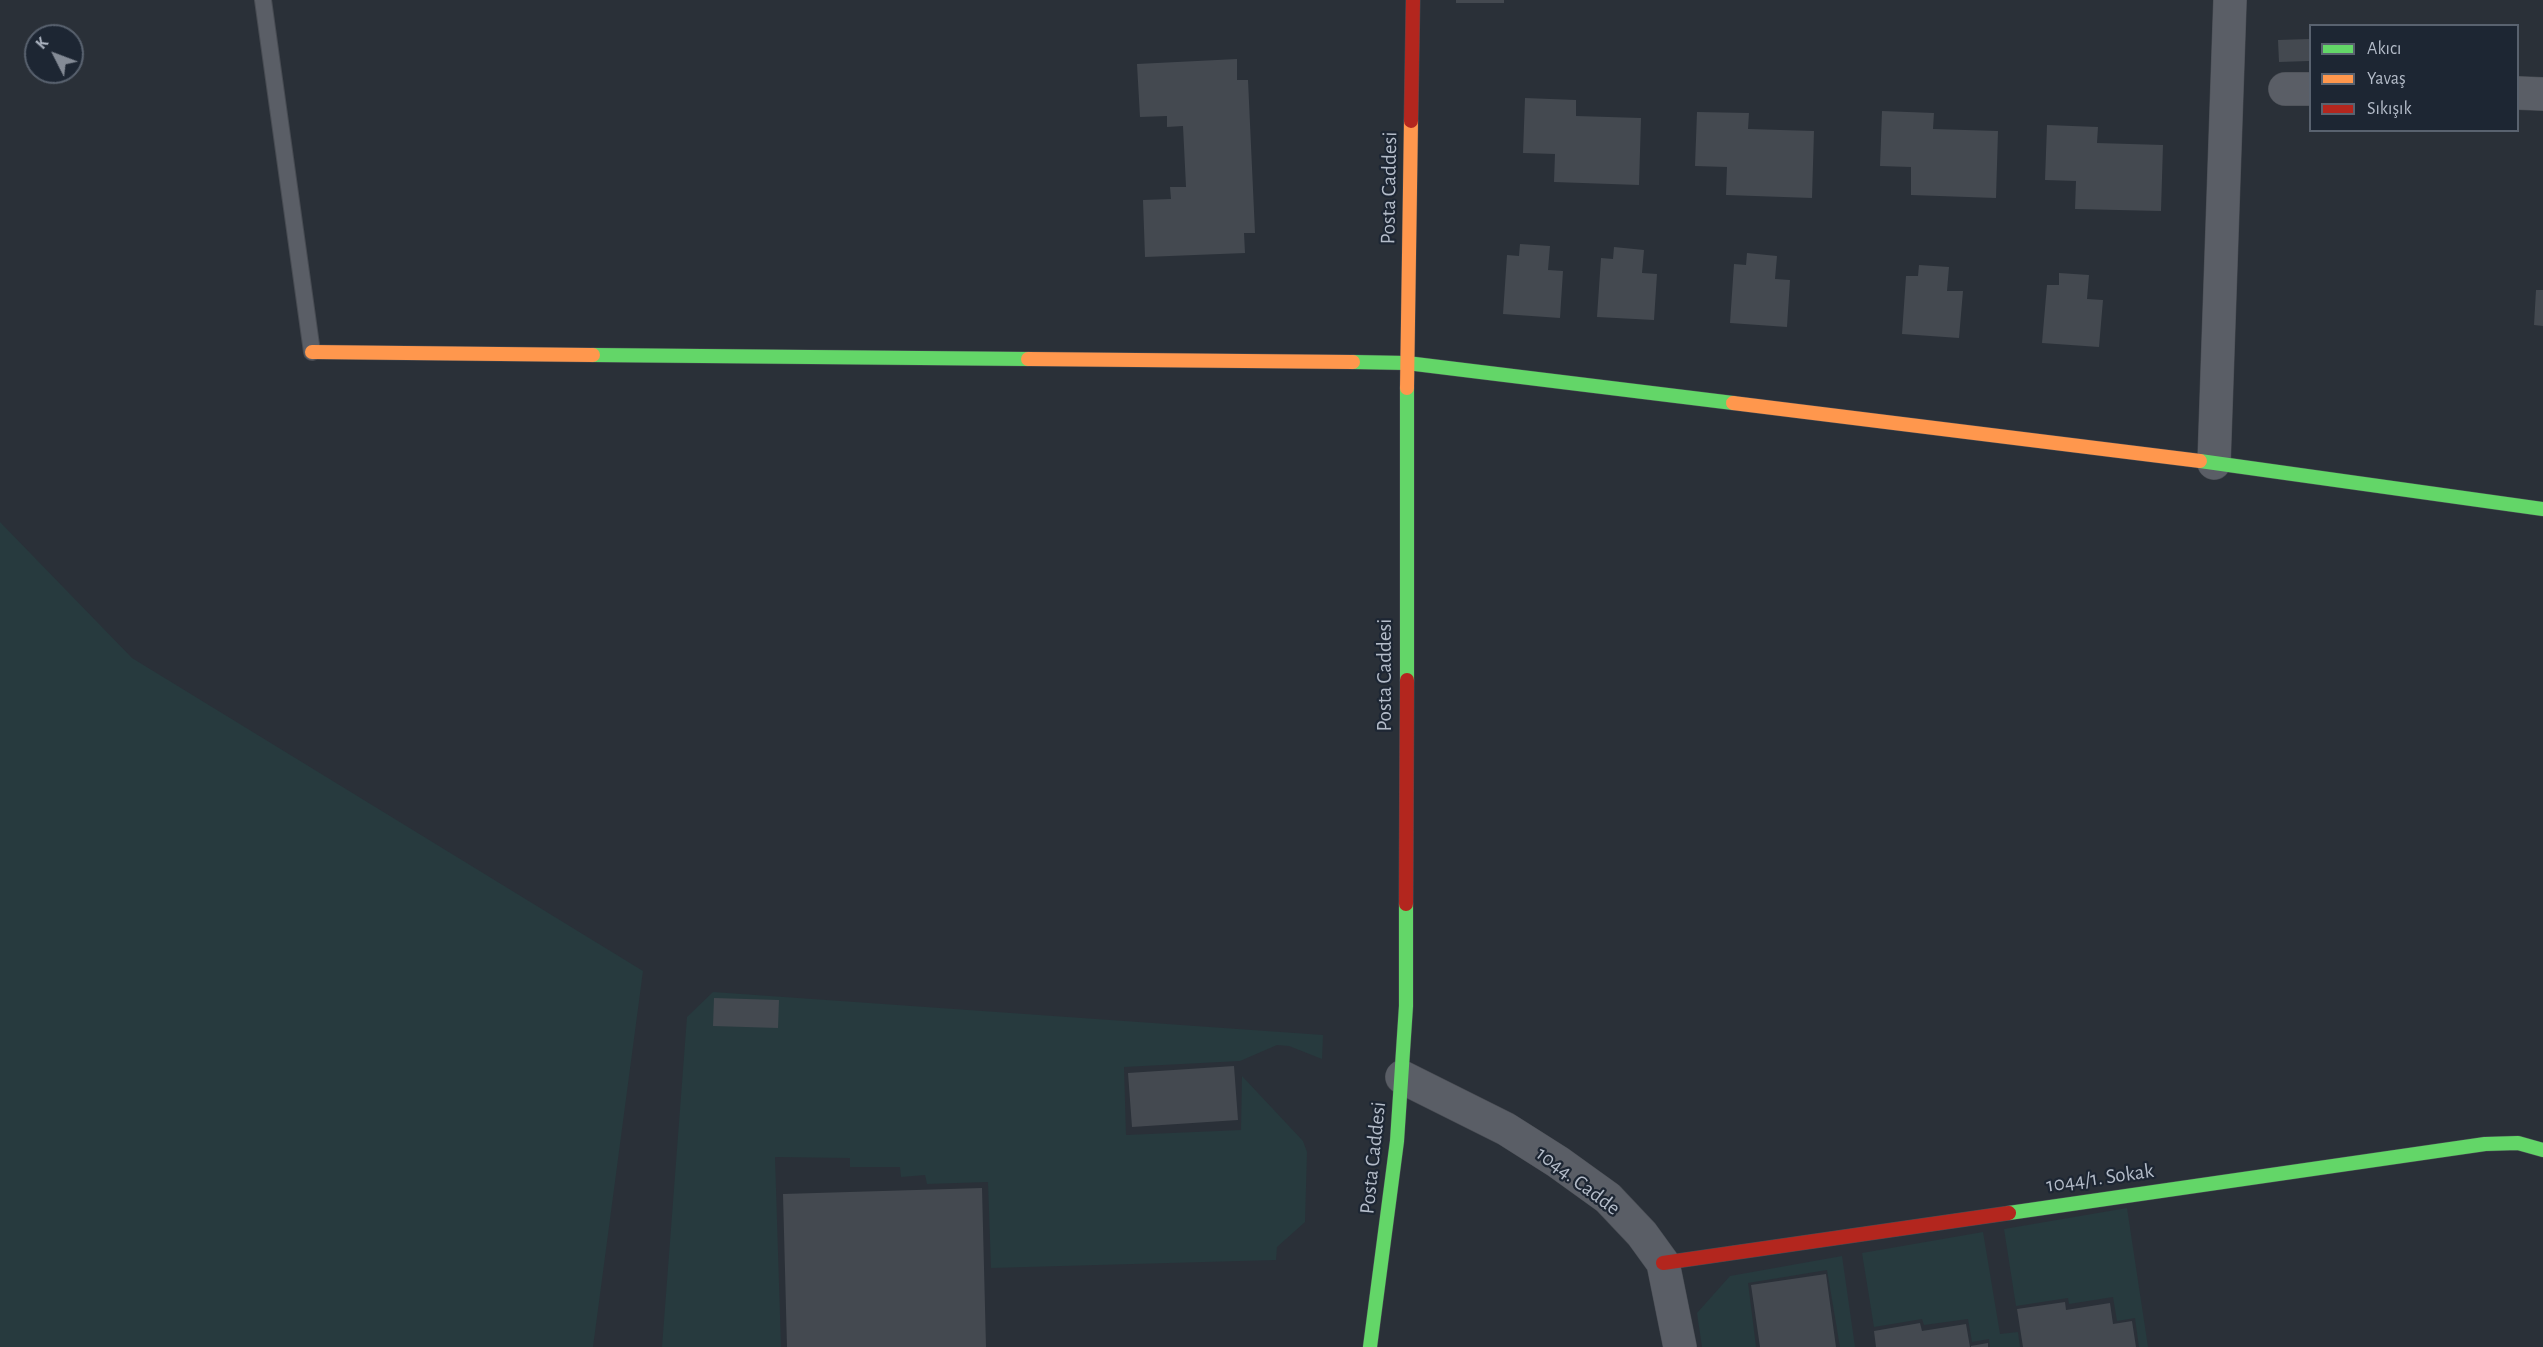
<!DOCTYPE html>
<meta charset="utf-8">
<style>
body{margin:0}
#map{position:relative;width:2543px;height:1347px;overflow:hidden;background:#2a3038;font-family:"Alegreya Sans",sans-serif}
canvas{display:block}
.legend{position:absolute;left:2309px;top:24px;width:210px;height:108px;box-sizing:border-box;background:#1d2633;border:2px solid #59626f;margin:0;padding:8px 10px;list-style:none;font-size:18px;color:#b4bcc9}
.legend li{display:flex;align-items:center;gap:12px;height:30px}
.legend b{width:30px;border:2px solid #59626f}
.north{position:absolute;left:24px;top:24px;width:60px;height:60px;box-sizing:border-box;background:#1d2633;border:2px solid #59626f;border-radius:50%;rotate:312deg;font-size:16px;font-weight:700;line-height:24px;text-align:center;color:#b4bcc9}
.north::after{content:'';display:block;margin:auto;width:21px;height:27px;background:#848b96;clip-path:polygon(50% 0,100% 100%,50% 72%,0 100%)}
</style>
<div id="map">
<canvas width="2543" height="1347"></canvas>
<ul class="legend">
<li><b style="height:8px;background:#63d668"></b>Akıcı</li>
<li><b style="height:8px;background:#ff974d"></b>Yavaş</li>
<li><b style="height:8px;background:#b3261e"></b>Sıkışık</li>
</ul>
<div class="north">K</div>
</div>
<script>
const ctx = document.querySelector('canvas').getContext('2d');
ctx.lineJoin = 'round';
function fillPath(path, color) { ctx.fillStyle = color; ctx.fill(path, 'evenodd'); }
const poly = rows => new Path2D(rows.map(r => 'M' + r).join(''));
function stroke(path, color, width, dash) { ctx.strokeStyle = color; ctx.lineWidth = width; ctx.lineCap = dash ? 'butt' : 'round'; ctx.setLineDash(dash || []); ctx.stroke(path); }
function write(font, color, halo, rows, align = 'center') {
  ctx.font = font + ' "Alegreya Sans",sans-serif'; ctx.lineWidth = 4.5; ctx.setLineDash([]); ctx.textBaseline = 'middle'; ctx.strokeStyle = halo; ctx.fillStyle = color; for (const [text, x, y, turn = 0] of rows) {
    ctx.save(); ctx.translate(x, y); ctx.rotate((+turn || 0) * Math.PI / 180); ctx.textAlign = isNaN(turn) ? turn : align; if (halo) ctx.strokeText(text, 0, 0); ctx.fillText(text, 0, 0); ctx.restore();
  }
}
fillPath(poly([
 [0,522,132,658,643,971,593,1347,0,1347],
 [713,992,1323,1035,1322,1059,1289,1046,1277,1045,1240,1061,1124,1067,1126,1135,1241,1130,1242,1076,1303,1141,1307,1152,1305,1222,1277,1247,1276,1260,991,1268,988,1182,927,1184,925,1175,901,1177,900,1167,850,1167,850,1158,775,1157,781,1347,662,1347,687,1017],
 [2127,1208,2148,1347,2139,1347,2135,1318,2117,1321,2113,1297,2069,1304,2068,1298,2016,1306,2004,1229],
 [1983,1232,2000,1334,2018,1332,2020,1347,1990,1347,1989,1339,1972,1342,1968,1319,1924,1325,1922,1319,1874,1327,1862,1253],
 [1842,1256,1855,1347,1840,1347,1827,1270,1748,1283,1756,1347,1702,1347,1697,1313,1730,1276]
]), '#273a3e');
fillPath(poly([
 [1456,0,1504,0,1504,3,1456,3],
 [2309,39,2309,61,2279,62,2278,40],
 [1237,59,1237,80,1248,80,1255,233,1244,233,1245,253,1145,257,1143,200,1171,199,1170,187,1186,187,1183,126,1167,127,1167,116,1140,117,1137,64],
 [1525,98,1576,100,1576,116,1641,118,1639,185,1554,182,1555,154,1523,153],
 [1882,111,1934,113,1933,129,1998,131,1996,198,1911,195,1911,167,1880,166],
 [1697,112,1749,113,1748,129,1814,131,1812,198,1726,195,1727,167,1695,166],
 [2047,125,2098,127,2097,143,2163,145,2161,211,2075,209,2076,181,2045,180],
 [1520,244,1550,246,1548,270,1563,271,1560,318,1503,314,1507,255,1519,256],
 [1614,247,1644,250,1642,273,1657,274,1654,320,1597,317,1601,258,1613,259],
 [1747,253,1777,256,1775,279,1790,280,1787,327,1730,323,1734,264,1746,265],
 [1919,265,1949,267,1947,291,1963,291,1959,338,1902,334,1906,276,1918,276],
 [2059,273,2089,275,2087,299,2103,300,2099,347,2042,343,2047,285,2059,285],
 [2536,290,2543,290,2543,326,2534,325],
 [714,998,779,1000,778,1028,713,1026],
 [1234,1066,1238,1120,1132,1127,1128,1073],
 [982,1188,986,1347,787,1347,783,1194],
 [1826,1274,1836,1347,1760,1347,1751,1285],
 [2065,1302,2066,1310,2110,1303,2113,1324,2132,1321,2136,1347,2023,1347,2017,1309],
 [1920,1323,1922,1331,1966,1324,1970,1347,1876,1347,1874,1331],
 [1988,1343,1988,1347,1971,1347,1971,1346]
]), '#444950');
const lane = poly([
 [263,0,312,352]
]);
const street = poly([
 [2285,89,2310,89],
 [2518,93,2543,94],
 [2214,463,2230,0],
 [1402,1077,1506,1129,1558,1162,1608,1198,1642,1234,1663,1263,1680,1347]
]);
const fast = poly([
 [593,355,1028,359],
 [1353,362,1407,363,1733,403],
 [2200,461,2543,509],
 [1407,680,1407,388],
 [2009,1213,2485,1144,2518,1143,2543,1150],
 [1370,1347,1397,1141,1406,1006,1406,904]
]);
const slow = poly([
 [312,352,593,355],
 [1028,359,1353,362],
 [1407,388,1411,121],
 [1733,403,2200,461]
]);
const jam = poly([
 [1411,121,1413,0],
 [1406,904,1407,680],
 [1663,1263,2009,1213]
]);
stroke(lane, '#484c53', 18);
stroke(street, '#484c53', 34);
stroke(fast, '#484c53', 15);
stroke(slow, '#484c53', 15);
stroke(jam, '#484c53', 15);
stroke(lane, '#5a5e66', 16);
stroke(street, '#5a5e66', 33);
stroke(fast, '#63d668', 14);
stroke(slow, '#ff974d', 14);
stroke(jam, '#b3261e', 14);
write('21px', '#b4bcc9', '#1d2633', [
 ["Posta Caddesi",1389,188,-89],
 ["Posta Caddesi",1385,675,-90],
 ["Posta Caddesi",1373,1158,-84],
 ["1044/1. Sokak",2100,1178,-8],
 ["1044. Cadde",1578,1181,37]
]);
</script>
